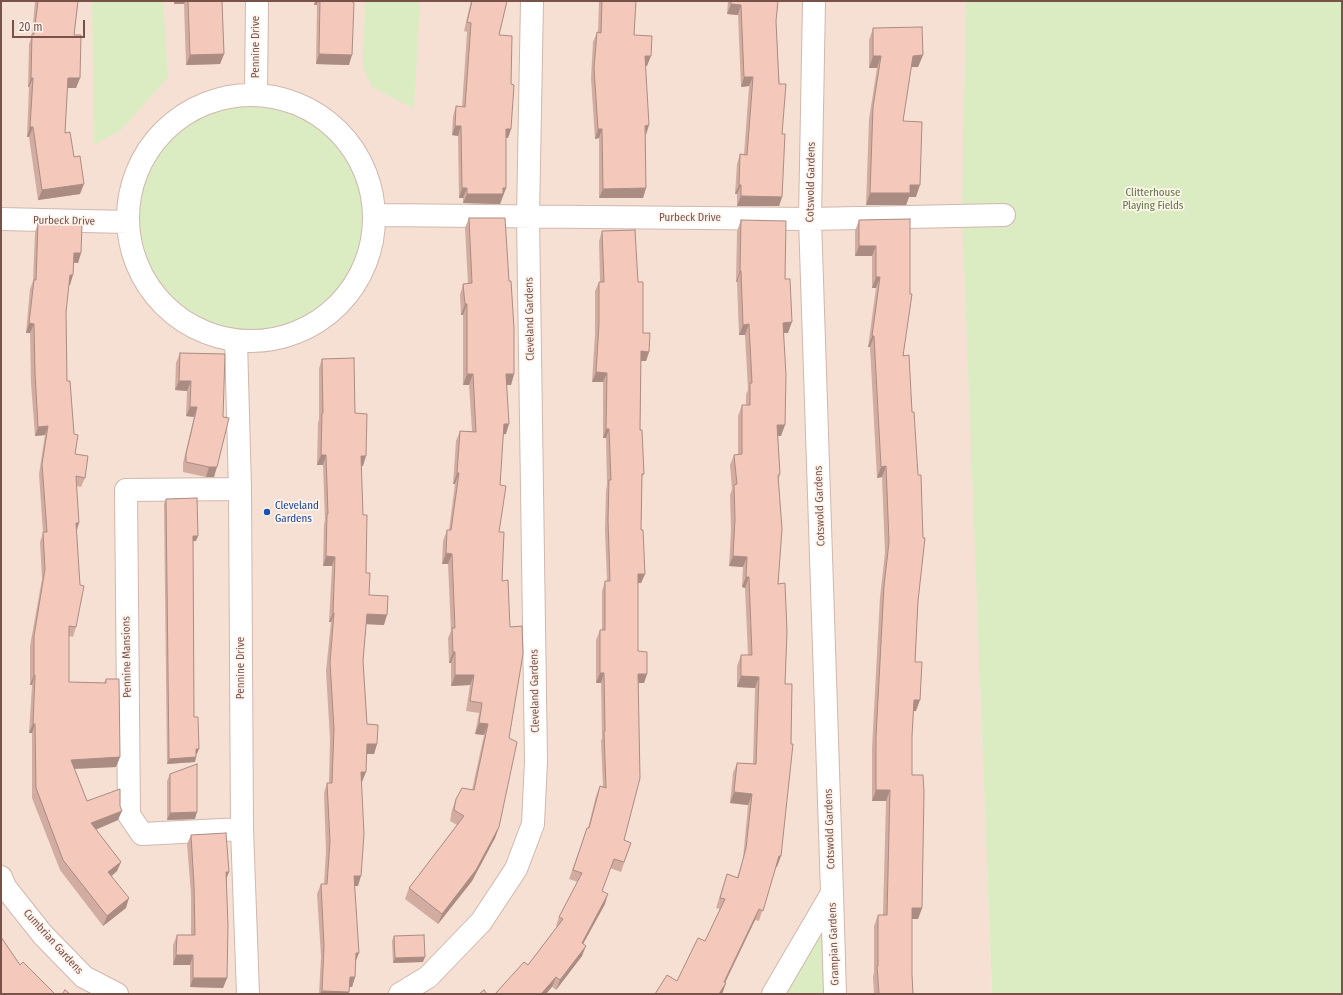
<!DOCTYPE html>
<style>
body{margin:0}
#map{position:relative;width:1343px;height:995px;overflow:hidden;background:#fdf0e5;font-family:"Fira Sans Condensed",sans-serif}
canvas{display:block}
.frame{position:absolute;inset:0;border:2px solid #785149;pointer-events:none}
.scale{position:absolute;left:12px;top:20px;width:73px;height:18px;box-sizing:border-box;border:2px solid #785149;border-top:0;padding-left:5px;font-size:12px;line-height:14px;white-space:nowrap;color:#785149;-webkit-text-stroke:3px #fff4ed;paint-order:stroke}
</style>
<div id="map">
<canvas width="1343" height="995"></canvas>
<div class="frame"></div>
<div class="scale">20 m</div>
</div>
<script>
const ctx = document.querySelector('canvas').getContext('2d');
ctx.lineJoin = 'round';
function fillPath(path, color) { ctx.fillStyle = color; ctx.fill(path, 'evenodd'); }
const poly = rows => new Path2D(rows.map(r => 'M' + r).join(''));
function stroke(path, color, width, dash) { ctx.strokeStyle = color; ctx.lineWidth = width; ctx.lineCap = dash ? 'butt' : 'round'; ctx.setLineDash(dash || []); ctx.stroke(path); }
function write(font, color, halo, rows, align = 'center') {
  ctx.font = font + ' "Fira Sans Condensed",sans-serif'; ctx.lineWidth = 3.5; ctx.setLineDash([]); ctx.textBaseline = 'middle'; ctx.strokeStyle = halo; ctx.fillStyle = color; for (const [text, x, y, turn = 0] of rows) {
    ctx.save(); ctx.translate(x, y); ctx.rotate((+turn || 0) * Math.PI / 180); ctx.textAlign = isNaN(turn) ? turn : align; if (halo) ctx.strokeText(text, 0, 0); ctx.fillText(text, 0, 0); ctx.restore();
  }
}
fillPath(poly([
 [1,1,973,1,976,560,992,994,1,994]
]), '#f5e0d3');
fillPath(poly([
 [92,1,163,1,168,77,121,130,94,145],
 [365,1,420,1,414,109,372,87,363,67],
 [966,1,1342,1,1342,994,992,994,962,211],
 '128 218a123 123 0 1 1 246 0a123 123 0 1 1-246 0Z',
 [832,893,835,994,773,994]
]), '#dbecc3');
const minor = poly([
 [256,93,257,1],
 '128 218a123 123 0 1 1 246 0a123 123 0 1 1-246 0Z',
 [375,215,810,219,1004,215],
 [1,219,127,222],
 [236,341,240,489,242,829,248,994],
 [240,489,126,490,129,815,142,834,242,829],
 [1,877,5,887,43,935,84,977,117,994],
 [832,893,835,994],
 [400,994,428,977,481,922,516,869,533,824,536,761,528,217,532,1],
 [773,994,832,893,810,219,814,1]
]);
stroke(minor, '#d2b7ad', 24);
stroke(minor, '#fff', 22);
fillPath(poly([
 [35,1,78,1,74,35,80,78,76,88,67,88,65,133,74,157,80,194,38,200,29,137,27,137,29,87,28,87,29,44,32,36],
 [174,1,222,1,224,54,220,64,186,65,184,4,174,4],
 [314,1,353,1,349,65,316,64,317,5,314,5],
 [471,1,507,1,499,35,511,84,511,129,508,138,506,138,506,188,500,204,463,203,463,198,459,198,458,136,452,135,453,116,456,106,462,107,467,32,464,31],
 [599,1,636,1,634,35,647,66,645,66,646,188,643,198,599,198,599,138,595,139,591,78,593,42,597,32,598,32],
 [728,1,778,1,776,21,782,134,782,197,779,206,737,206,737,194,735,194,737,164,740,154,744,155,749,86,741,87,738,15,727,14],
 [873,28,923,55,918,67,911,67,903,121,916,197,909,197,906,205,866,205,869,119,877,68,869,68,869,40],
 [469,218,514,374,511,385,507,385,506,434,503,434,500,485,499,532,509,738,499,827,495,838,472,881,438,924,405,899,409,888,457,825,450,821,452,810,456,799,472,790,484,735,475,734,479,713,466,711,470,685,451,686,451,663,449,663,448,638,451,631,448,564,442,564,443,541,447,530,449,530,455,484,453,484,456,441,460,431,472,431,469,385,463,385,463,315,461,315,460,295,463,284,468,284,465,228],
 [910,219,903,356,918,601,915,662,916,711,913,711,912,736,912,775,922,908,918,919,912,919,912,975,913,994,874,994,873,977,874,972,874,926,878,915,883,915,886,801,872,801,872,748,880,597,885,553,882,477,877,478,870,347,868,347,876,288,872,288,872,256,855,256,855,231,859,220],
 [741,220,785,279,788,333,784,333,781,436,778,436,780,474,779,479,777,867,776,867,759,921,755,920,725,983,726,983,722,994,677,981,705,941,720,909,716,908,727,874,737,878,743,859,748,805,730,803,733,773,737,763,753,764,755,688,737,687,737,666,741,655,748,655,745,588,742,587,743,567,729,566,731,530,730,495,732,489,730,465,734,455,738,454,738,416,742,405,746,405,746,394,748,390,745,335,739,335,737,282,736,282,737,231],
 [38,223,81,253,78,263,74,263,70,285,69,285,66,312,67,381,75,454,85,478,81,487,77,486,76,627,73,637,69,636,69,682,104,683,106,679,120,757,116,767,74,769,87,801,118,820,96,830,121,862,117,871,112,876,126,908,103,926,60,870,32,798,32,733,29,733,32,685,30,685,30,646,42,579,40,542,43,533,39,474,45,435,35,436,31,383,30,333,26,333,30,289,33,281,35,232],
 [602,231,638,282,643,333,649,352,646,361,641,361,640,430,644,474,642,477,641,530,645,574,641,583,638,583,638,651,647,674,644,683,638,683,624,840,631,843,621,872,610,868,602,891,605,904,583,944,582,956,556,990,528,965,557,927,556,926,559,917,578,882,569,879,587,828,588,828,596,796,600,786,603,787,601,741,602,738,601,683,596,683,596,640,600,630,602,630,602,591,605,581,607,581,605,530,606,490,607,485,606,438,603,438,603,382,592,382,595,334,595,291,599,282,600,282,599,241],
 [180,353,225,354,214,477,206,477,183,472,183,463,194,417,186,416,187,391,175,390,176,363],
 [322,359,355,413,363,466,361,466,363,515,366,573,369,595,384,625,366,624,363,661,367,724,377,744,374,754,367,754,362,782,361,781,358,886,355,886,356,961,355,977,352,987,349,987,348,994,319,994,321,956,317,894,321,884,324,884,326,851,324,793,327,783,329,783,330,739,326,671,331,622,329,622,332,566,323,566,324,524,325,520,323,465,317,465,318,423,319,419,319,368],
 [166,499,196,541,193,541,194,717,197,754,196,754,195,762,167,764,164,504],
 [170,774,195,819,167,820,167,781],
 [191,835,227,878,227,978,223,988,190,987,190,965,173,965,173,945,177,935,191,935,191,894,187,844],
 [394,936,423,962,393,963,392,941]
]), '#d2aca1');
fillPath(poly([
 [175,1,185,1,184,4,174,4],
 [316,1,318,1,317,5,314,5],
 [731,4,741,5,738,15,727,14],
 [224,54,220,64,186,65,190,55],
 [319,54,352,55,349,65,316,64],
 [923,55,918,67,909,67,913,56],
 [645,56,651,56,647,66,641,65],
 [873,56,881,56,877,68,869,68],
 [744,77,753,77,749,86,741,87],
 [31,78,33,78,29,87,28,87],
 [68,78,80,78,76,88,64,88],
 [649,125,646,135,645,126],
 [455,126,461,126,458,136,452,135],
 [30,127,33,127,29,137,27,137],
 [506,129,511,129,508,138,502,138],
 [598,129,602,129,599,138,595,139],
 [84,184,80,194,38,200,42,190],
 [739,185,741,185,737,194,735,194],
 [910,185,920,185,916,197,909,197,906,205,866,205,870,193],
 [462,188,467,188,463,198,459,198],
 [503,188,506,188,500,204,463,203,467,194],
 [646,188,643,198,599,198,603,189],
 [741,196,782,197,779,206,737,206],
 [859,246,876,246,872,256,855,256],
 [74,253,81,253,78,263,70,262],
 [740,271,741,271,737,282,736,282],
 [70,275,73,275,70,285,66,285],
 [876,277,880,277,876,288,872,288],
 [465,304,467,304,463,315,461,315],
 [792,322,788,333,779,333,783,323],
 [29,323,34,324,30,333,26,333],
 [749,324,745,335,739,335,743,325],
 [872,336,874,336,870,347,868,347],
 [641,351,649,352,646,361,637,361],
 [596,372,607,373,603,382,592,382],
 [467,374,473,374,469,385,463,385],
 [506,374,514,374,511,385,502,385],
 [179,381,191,381,187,391,175,390],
 [190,407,197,407,194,417,186,416],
 [504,424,509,424,506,434,500,435],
 [777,425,785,425,781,436,773,436],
 [48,426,45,435,35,436,38,427],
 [606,429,609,429,606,438,603,438],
 [321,455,326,455,323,465,317,465],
 [361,456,366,456,363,466,357,465],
 [886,466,882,477,877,478,881,467],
 [209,467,217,467,214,477,206,477],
 [457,473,459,473,455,484,453,484],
 [76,523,79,523,76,533],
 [193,536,198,536,196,541,191,541],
 [446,553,452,554,448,564,442,564],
 [326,556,335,557,332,566,323,566],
 [733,556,747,557,743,567,729,566],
 [638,574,645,574,641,583,634,583],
 [746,577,749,577,745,588,742,587],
 [333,613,334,613,331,622,329,622],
 [367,614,387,615,384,625,363,624],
 [453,652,455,652,451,663,449,663],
 [600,673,604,673,601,683,596,683],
 [638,674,647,674,644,683,634,683],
 [34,675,35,675,32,685,30,685],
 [455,675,474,675,470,685,451,686],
 [741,676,759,677,755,688,737,687],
 [914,700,920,700,916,711,910,711],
 [479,723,488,724,484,735,475,734],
 [33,724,35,724,32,733,29,733],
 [367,744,377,744,374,754,364,754],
 [196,749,199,749,197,754,194,754],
 [120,757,116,767,68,769,71,760],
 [196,757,195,762,167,764,169,759],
 [361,772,366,772,362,782,358,781],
 [876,790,890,790,886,801,872,801],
 [734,792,752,794,748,805,730,803],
 [122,811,118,820,87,833,91,823],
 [197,812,195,819,167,820,170,813],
 [499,827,495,838,472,881,438,924,442,914],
 [779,856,781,856,777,867,775,866],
 [121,862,117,871,105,881,108,872],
 [226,872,229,872,225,882],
 [354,876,361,876,358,886,351,886],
 [608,894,605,904,578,953,582,943],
 [129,898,126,908,103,926,107,916],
 [912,908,922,908,918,919,908,919],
 [759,909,755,920,722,989,726,983,722,994,719,994],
 [586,946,582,956,556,990,560,980],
 [356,953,359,953,355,963],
 [176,955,193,955,190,965,173,965],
 [425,957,423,962,393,963,395,958],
 [350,977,355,977,352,987,347,987],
 [556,977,552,987,546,994,541,994],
 [193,978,227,978,223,988,190,987],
 [322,991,349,992,348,994,320,994]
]), '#ab8c83');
const building = poly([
 [38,1,78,1,74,35,81,35,80,78,68,78,65,133,70,132,74,157,80,156,84,184,42,190,33,127,30,127,33,78,31,78,32,34,34,34,38,1],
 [188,1,222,1,224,54,190,55,188,1],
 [320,1,353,1,353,3,354,3,352,55,319,54,320,1],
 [472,1,507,1,499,35,512,36,511,84,514,85,511,129,506,129,506,188,503,188,503,194,467,194,467,188,462,188,461,126,455,126,456,106,465,107,471,23,467,22,472,1],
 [602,1,636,1,634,35,652,36,651,56,645,56,649,125,645,126,646,188,603,189,602,129,598,129,594,68,597,32,601,33,602,1],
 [731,1,778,1,776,21,779,84,786,84,782,134,785,134,782,197,741,196,741,185,739,185,740,154,747,155,753,77,744,77,741,5,731,4,731,1],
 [922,27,923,55,913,56,903,121,922,122,920,185,910,185,910,193,870,193,873,107,881,56,873,56,873,28,922,27],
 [469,218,505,218,509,281,511,281,514,328,514,374,506,374,509,424,504,424,500,485,506,486,499,532,504,532,502,581,508,580,510,627,522,626,523,654,509,738,517,742,499,827,476,870,442,914,409,888,464,816,454,810,456,799,462,788,474,790,488,724,479,723,482,703,470,701,474,675,455,675,455,652,453,652,452,628,455,628,452,554,446,553,447,530,451,530,459,473,457,473,460,431,476,432,473,374,467,374,467,304,465,304,463,284,472,283,469,218],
 [910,219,910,294,912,294,903,356,909,355,912,412,914,412,918,475,921,475,923,538,925,538,918,601,915,662,922,662,920,700,914,700,912,736,912,775,923,775,924,792,922,908,912,908,912,975,913,994,879,994,877,966,878,966,878,915,887,915,890,790,876,790,876,737,884,586,889,542,886,466,881,467,874,336,872,336,880,277,876,277,876,246,859,246,859,220,910,219],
 [741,220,786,221,785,279,790,279,792,322,783,323,786,375,785,425,777,425,780,474,778,475,782,529,778,584,785,583,787,632,785,684,792,684,791,744,793,744,781,856,779,856,763,911,759,909,724,982,726,983,719,994,655,994,667,975,677,981,698,938,705,941,725,899,720,898,727,874,738,878,746,848,752,794,734,792,737,763,756,764,759,677,741,676,741,655,752,655,749,577,746,577,747,557,733,556,735,519,734,485,737,484,734,455,742,454,742,405,750,405,750,383,752,383,749,324,743,325,741,271,740,271,741,220],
 [38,223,82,224,81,253,74,253,73,275,70,275,66,312,67,381,70,381,74,434,78,435,75,454,88,456,85,478,76,476,79,523,76,523,80,585,84,586,76,627,69,626,69,682,106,683,106,679,119,679,120,757,71,760,87,801,120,789,120,806,122,811,91,823,121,862,108,872,129,898,107,916,63,860,36,788,35,724,33,724,35,675,34,675,34,636,45,569,43,532,47,532,42,464,48,426,38,427,35,373,34,324,29,323,34,280,36,280,38,223],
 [635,230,638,282,643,282,643,333,650,333,649,352,641,351,640,430,642,430,644,474,642,474,641,530,643,530,645,574,638,574,638,651,647,652,647,674,638,674,640,778,624,840,631,843,624,862,614,859,602,891,608,894,582,943,586,946,560,980,556,977,541,994,495,994,524,962,528,965,563,919,559,917,582,873,573,870,587,828,589,828,600,786,606,788,604,731,605,731,604,673,600,673,600,630,605,630,605,581,610,581,608,520,609,480,611,480,609,429,606,429,607,373,596,372,599,324,599,282,604,282,602,231,635,230],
 [180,353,225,354,223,417,229,418,217,467,209,467,186,462,186,454,197,407,190,407,191,381,179,381,180,353],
 [354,358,355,413,367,414,366,456,361,456,363,515,367,515,366,573,370,573,369,595,388,596,387,615,367,614,363,661,367,724,378,725,377,744,367,744,366,772,361,772,364,834,361,876,354,876,359,953,356,953,355,977,350,977,349,992,322,991,324,946,321,884,327,884,330,841,327,783,332,783,334,729,330,662,334,613,333,613,335,557,326,556,327,514,328,514,326,455,321,455,322,413,323,413,322,359,354,358],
 [197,498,198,536,193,536,194,717,198,717,199,749,196,749,196,757,169,759,166,499,197,498],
 [197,764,197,812,170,813,170,774,197,764],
 [226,833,229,872,226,872,228,926,227,978,193,978,193,955,176,955,177,935,195,935,194,885,191,835,226,833],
 [424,935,425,957,395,958,394,936,424,935],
 [1,937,20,965,23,962,55,994,1,994,1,937],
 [65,990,70,994,62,994,65,990],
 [484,990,487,994,479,994,484,990]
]);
fillPath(building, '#f4c8bb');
stroke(building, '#ab8c83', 1);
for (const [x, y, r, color] of [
 [267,512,4,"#1a4fb4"]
]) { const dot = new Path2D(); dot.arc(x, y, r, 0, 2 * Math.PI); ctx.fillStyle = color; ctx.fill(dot); stroke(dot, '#fff4ed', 1.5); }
write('11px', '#785149', '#fff4ed', [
 ["Pennine Drive",256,47,-90],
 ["Cotswold Gardens",811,182,-89],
 ["Purbeck Drive",690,218],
 ["Purbeck Drive",64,221,1],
 ["Cleveland Gardens",530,319,-91],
 ["Cotswold Gardens",820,506,-92],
 ["Pennine Mansions",127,657,-91],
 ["Pennine Drive",241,668,-90],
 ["Cleveland Gardens",535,691,-91],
 ["Cotswold Gardens",830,829,-92],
 ["Cumbrian Gardens",53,942,48],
 ["Grampian Gardens",834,944,-92]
]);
write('11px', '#59783d', '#fff4ed', [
 ["Clitterhouse",1153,193],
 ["Playing Fields",1153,206]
]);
write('11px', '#164399', '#fff4ed', [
 ["Cleveland",275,506],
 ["Gardens",275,519]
], 'left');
</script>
